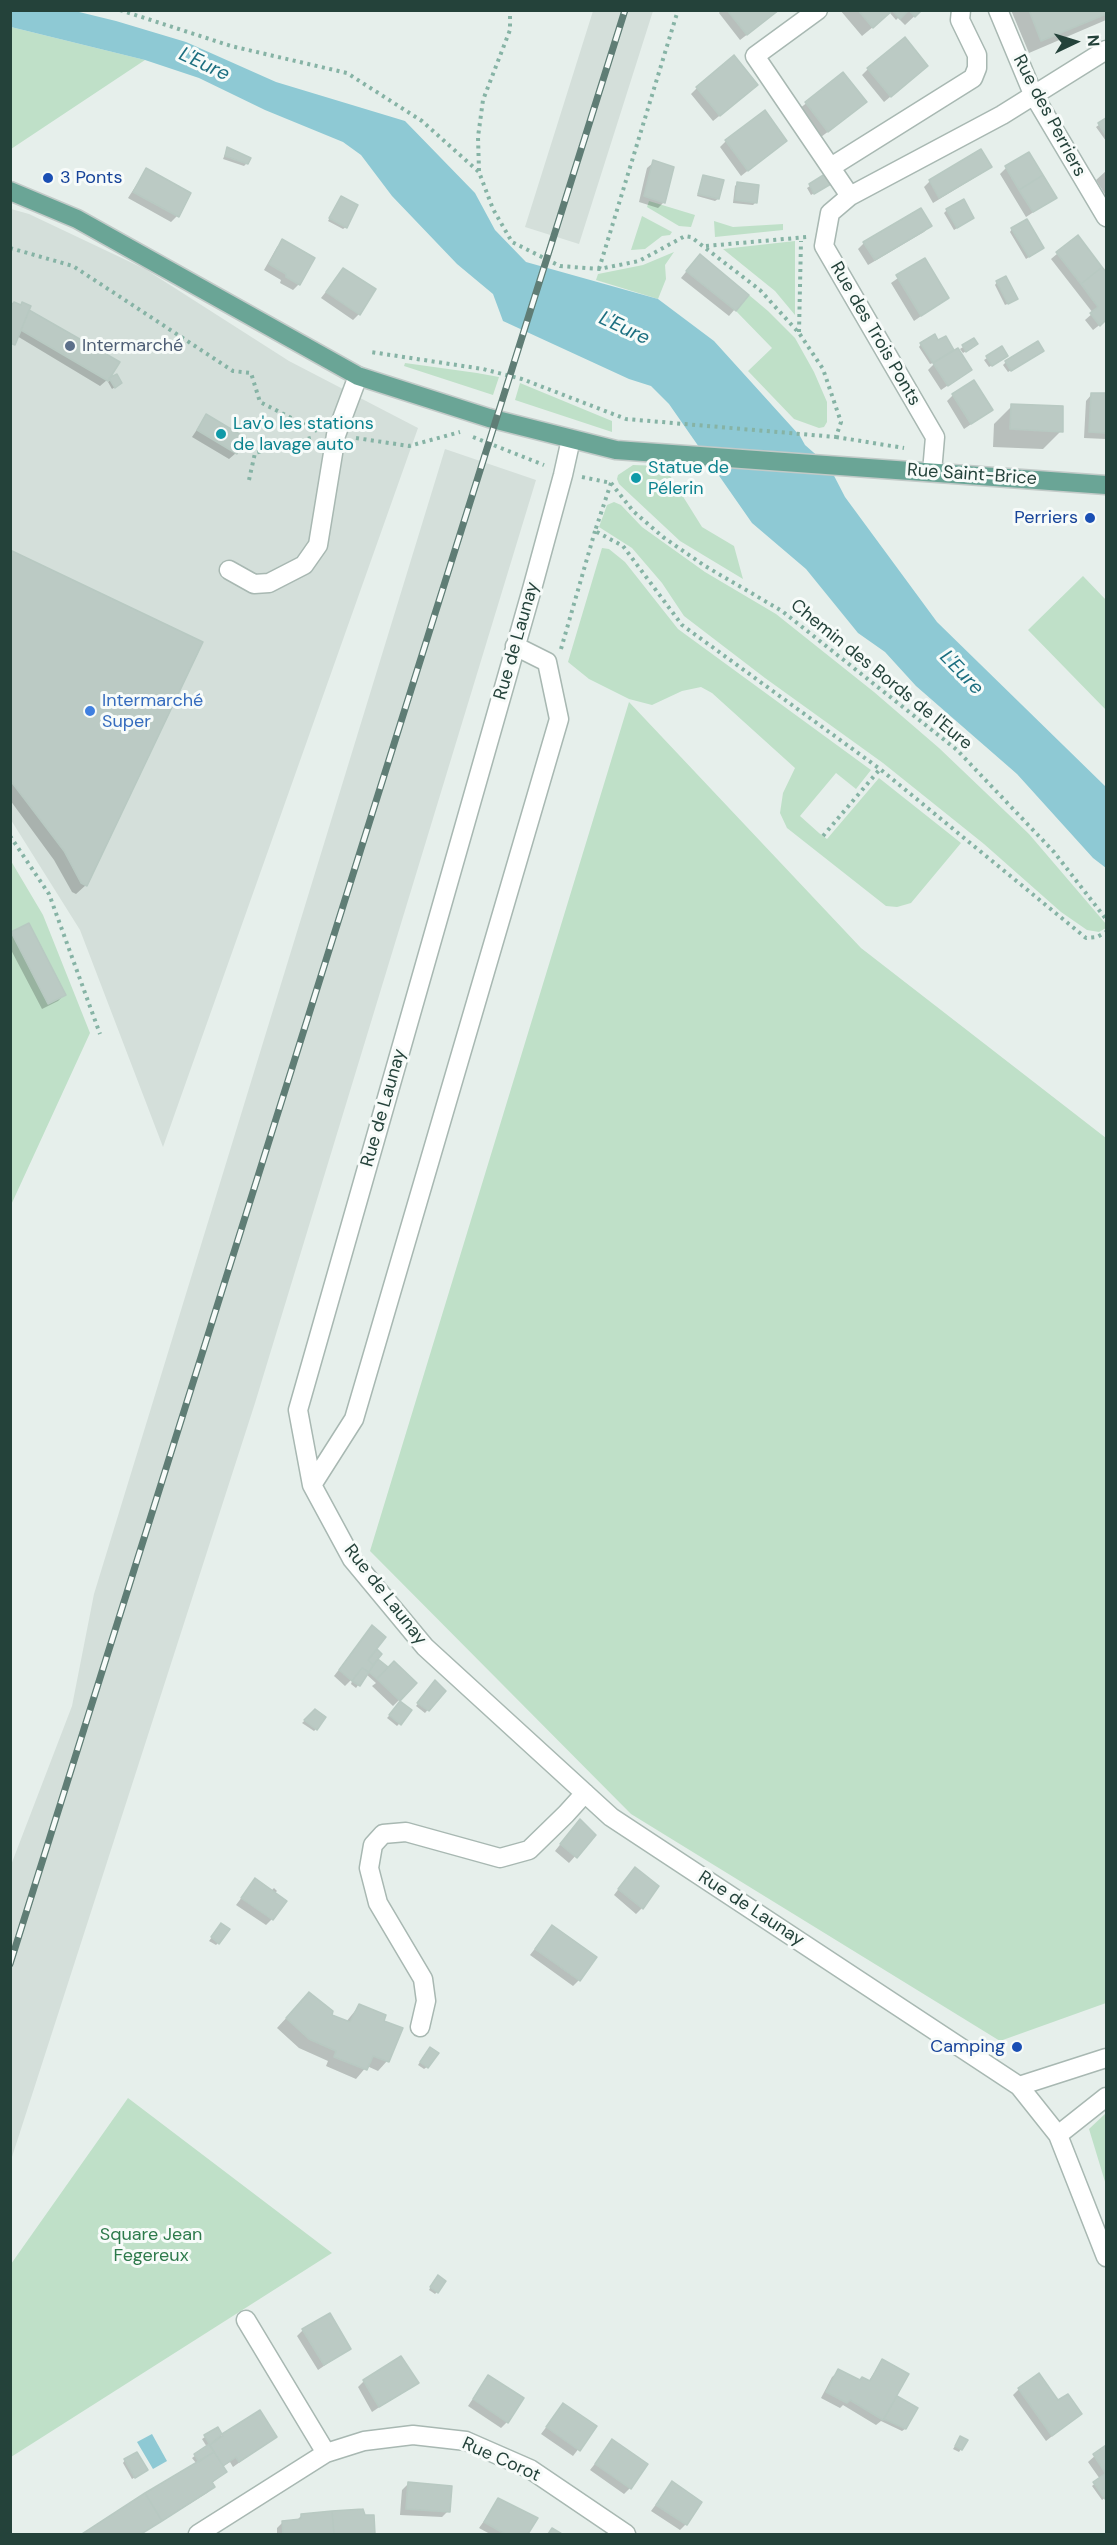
<!DOCTYPE html>
<meta charset="utf-8">
<style>
body{margin:0}
#map{position:relative;width:1117px;height:2545px;overflow:hidden;background:#e6efeb;font-family:"DM Sans",sans-serif}
canvas{display:block}
.frame{position:absolute;inset:0;border:12px solid #24423a;pointer-events:none}
.north{position:absolute;left:1045px;top:12px;width:60px;height:60px;-webkit-text-stroke:4px #f7fbf9;paint-order:stroke;rotate:86deg;font-size:16px;font-weight:700;line-height:24px;text-align:center;color:#24423a}
.north::after{content:'';display:block;margin:auto;width:21px;height:27px;background:#24423a;clip-path:polygon(50% 0,100% 100%,50% 72%,0 100%)}
</style>
<div id="map">
<canvas width="1117" height="2545"></canvas>
<div class="frame"></div>
<div class="north">N</div>
</div>
<script>
const ctx = document.querySelector('canvas').getContext('2d');
ctx.lineJoin = 'round';
function fillPath(path, color) { ctx.fillStyle = color; ctx.fill(path, 'evenodd'); }
const poly = rows => new Path2D(rows.map(r => 'M' + r).join(''));
function stroke(path, color, width, dash) { ctx.strokeStyle = color; ctx.lineWidth = width; ctx.lineCap = dash ? 'butt' : 'round'; ctx.setLineDash(dash || []); ctx.stroke(path); }
function write(font, color, halo, rows, align = 'center') {
  ctx.font = font + ' "DM Sans",sans-serif'; ctx.lineWidth = 6; ctx.setLineDash([]); ctx.textBaseline = 'middle'; ctx.strokeStyle = halo; ctx.fillStyle = color; for (const [text, x, y, turn = 0] of rows) {
    ctx.save(); ctx.translate(x, y); ctx.rotate((+turn || 0) * Math.PI / 180); ctx.textAlign = isNaN(turn) ? turn : align; if (halo) ctx.strokeText(text, 0, 0); ctx.fillText(text, 0, 0); ctx.restore();
  }
}
fillPath(poly([
 [593,11,653,11,579,244,525,227],
 [11,209,29,214,145,269,289,361,418,428,163,1147,80,930,11,820],
 [445,449,536,480,255,1403,11,2160,11,1865,72,1706,94,1594]
]), '#d4dfda');
fillPath(poly([
 [11,27,145,60,11,149],
 [649,201,695,215,691,227,679,226,647,207],
 [642,216,672,232,670,235,662,236,645,249,631,250],
 [714,221,733,227,783,224,783,230,715,237],
 [795,241,795,315,775,291,723,249],
 [674,252,665,265,666,279,658,299,596,280,598,274,643,265],
 [749,295,768,311,795,338,814,372,827,402,827,422,824,427,819,428,794,419,748,371,772,348,736,311],
 [405,363,477,373,499,377,493,395,404,366],
 [520,383,612,421,612,432,515,400],
 [633,465,664,466,702,527,734,546,743,579,680,541,619,484,617,479,618,475],
 [614,502,621,505,642,527,705,572,776,614,874,692,939,748,1029,834,1106,924,1106,928,1099,932,1087,930,1061,912,984,844,883,763,765,678,684,616,662,583,632,548,599,527,607,505],
 [602,548,609,549,625,562,678,629,871,770,856,789,836,773,800,816,819,833,827,839,879,778,961,843,911,903,897,907,886,906,787,828,780,813,783,793,795,768,712,693,701,687,682,691,652,705,629,699,589,679,568,662],
 [1083,576,1106,600,1106,710,1028,630],
 [629,702,861,948,1106,1138,1106,2003,1000,2041,631,1814,370,1551],
 [11,861,43,915,90,1033,11,1205],
 [128,2098,332,2253,11,2457,11,2264],
 [1106,2113,1106,2185,1089,2129]
]), '#bfe0c8');
fillPath(poly([
 [11,11,75,11,116,21,186,42,276,82,405,121,475,193,495,230,526,262,658,299,714,341,800,436,805,445,829,466,845,497,937,622,1106,787,1106,868,1093,858,1017,774,916,686,885,652,858,633,806,569,752,523,669,404,651,386,629,379,503,321,493,294,457,264,392,196,361,155,343,142,265,110,199,78,145,60,11,27],
 [152,2434,167,2461,153,2469,137,2442]
]), '#8ec9d4');
fillPath(poly([
 [721,10,779,10,740,40,719,13],
 [840,10,921,10,905,25,898,18,896,20,890,13,862,36],
 [1011,10,1106,10,1106,20,1029,53],
 [868,69,920,72,884,102,862,75],
 [843,74,859,108,821,137,799,109],
 [697,88,750,91,713,121,691,94],
 [1106,120,1106,141,1096,127],
 [726,141,785,141,741,176,720,147],
 [227,149,249,158,246,164,244,166,223,159],
 [980,151,990,166,984,172,933,203,924,187,930,181],
 [654,162,664,202,658,208,639,202,647,168],
 [1006,168,1055,198,1026,217,1000,174],
 [146,170,177,216,171,222,128,198],
 [1106,171,1106,196,1096,180],
 [703,176,718,199,715,201,697,196],
 [737,184,756,202,753,205,733,203,735,186],
 [810,186,826,186,811,195,807,188],
 [341,198,346,227,343,229,328,221],
 [947,210,970,220,954,230,944,213],
 [930,226,924,232,868,265,858,249,864,243],
 [1012,229,1039,250,1026,259,1010,232],
 [1077,237,1106,275,1106,320,1093,330,1085,320,1093,313,1051,259],
 [283,241,313,258,299,284,293,290,280,283,281,280,264,270,277,247],
 [924,260,947,298,914,321,891,283],
 [694,262,747,295,729,316,681,278],
 [343,270,359,314,353,320,321,298],
 [997,282,1014,301,1005,305,995,285],
 [10,302,20,306,22,303,107,380,100,386,17,336,10,347],
 [974,340,973,347,963,353,960,349],
 [921,344,952,350,948,354,970,370,941,390,928,370,936,362,930,364,919,347],
 [1002,348,1004,358,989,367,984,360],
 [1039,353,1008,372,1003,365,1006,362],
 [110,380,118,385,112,389,108,382],
 [1092,394,1106,395,1106,439,1084,438,1086,401],
 [953,395,992,410,964,429,947,401],
 [1012,406,1061,431,1043,449,993,447,994,424],
 [206,416,236,453,229,459,192,437],
 [10,552,86,885,76,894,72,892,54,860,10,800],
 [12,933,64,995,58,1001,42,1009,10,948],
 [367,1633,370,1654,388,1670,399,1700,393,1706,372,1686,376,1683,366,1674,356,1688,351,1684,353,1678,345,1686,334,1676],
 [433,1685,444,1691,425,1713,416,1706],
 [401,1703,399,1724,397,1726,387,1718],
 [315,1711,316,1729,314,1731,302,1723],
 [574,1827,594,1835,569,1863,555,1851],
 [629,1875,642,1908,636,1914,614,1895],
 [255,1880,271,1891,274,1888,277,1891,274,1894,272,1919,266,1925,236,1905],
 [219,1928,218,1943,216,1945,209,1941],
 [547,1933,579,1980,573,1986,530,1955],
 [300,2003,346,2022,359,2006,382,2022,387,2061,378,2071,367,2066,356,2079,326,2066,328,2061,299,2048,277,2028],
 [427,2051,427,2067,424,2069,418,2065],
 [435,2279,437,2292,435,2294,429,2290],
 [303,2330,349,2349,318,2370,297,2336],
 [882,2361,893,2402,897,2398,905,2429,902,2431,881,2421,876,2425,843,2405,840,2408,821,2398,832,2377,839,2371,860,2381,868,2382],
 [488,2376,507,2422,501,2428,468,2406],
 [364,2381,417,2382,372,2412,358,2387],
 [1019,2389,1058,2402,1080,2414,1046,2441,1013,2395],
 [563,2405,595,2427,573,2456,541,2434],
 [217,2429,222,2436,275,2437,233,2467,230,2462,222,2467,225,2472,211,2484,213,2487,207,2493,141,2534,82,2534,196,2463,192,2458,207,2447,202,2439],
 [960,2438,961,2449,959,2452,953,2449],
 [613,2441,630,2488,624,2494,590,2470],
 [1106,2446,1106,2497,1102,2500,1092,2486,1100,2479,1088,2462],
 [125,2460,144,2472,132,2479,123,2463],
 [672,2483,686,2524,680,2530,651,2511],
 [408,2484,448,2511,442,2517,400,2515,402,2490],
 [499,2500,536,2519,526,2534,490,2534,479,2528],
 [302,2515,373,2517,374,2534,277,2534,277,2528,283,2522,296,2521]
]), '#0003');
const building = poly([
 [727,10,779,10,747,35,727,10],
 [858,10,893,10,873,28,858,10],
 [909,10,900,19,893,11,893,10,909,10],
 [909,10,922,10,915,17,909,10],
 [1029,10,1106,10,1106,14,1041,41,1029,10],
 [905,37,928,66,891,97,867,68,905,37],
 [734,55,758,85,720,116,696,87,734,55],
 [843,72,867,102,828,132,805,102,843,72],
 [765,110,787,141,748,171,725,140,765,110],
 [1106,118,1106,133,1105,134,1098,123,1106,118],
 [227,147,251,158,248,164,225,156,227,147],
 [981,149,992,167,939,198,929,180,981,149],
 [1029,152,1043,175,1019,190,1005,166,1029,152],
 [653,160,674,167,665,203,644,196,653,160],
 [146,168,191,193,179,217,133,192,146,168],
 [825,174,831,184,814,194,809,184,825,174],
 [703,175,724,180,719,199,698,194,703,175],
 [1043,175,1057,198,1033,212,1019,190,1043,175],
 [737,182,759,185,757,203,735,200,737,182],
 [341,196,358,205,347,228,329,218,341,196],
 [964,199,974,218,957,228,946,209,964,199],
 [921,208,932,226,875,260,863,242,921,208],
 [1027,219,1044,248,1029,257,1011,228,1027,219],
 [1078,235,1102,267,1081,284,1056,252,1078,235],
 [282,239,315,258,300,285,286,277,286,274,269,264,282,239],
 [700,254,749,295,736,311,686,271,700,254],
 [925,258,949,298,921,316,896,275,925,258],
 [1102,267,1106,272,1106,320,1100,326,1090,313,1098,307,1081,284,1102,267],
 [343,268,376,289,360,315,326,292,343,268],
 [1006,276,1018,299,1008,304,996,281,1006,276],
 [14,302,21,305,22,302,31,306,15,345,10,343,10,308,14,302],
 [29,310,120,362,108,381,21,330,29,310],
 [935,334,938,340,946,336,954,350,933,363,920,343,935,334],
 [974,338,978,344,966,352,962,345,974,338],
 [1038,341,1044,351,1011,371,1005,361,1038,341],
 [1002,346,1008,356,992,366,986,356,1002,346],
 [958,348,972,370,948,386,933,363,958,348],
 [117,374,122,383,115,388,109,378,117,374],
 [974,380,993,410,971,424,952,394,974,380],
 [1091,393,1106,393,1106,433,1089,432,1091,393],
 [1011,404,1063,406,1063,432,1010,429,1011,404],
 [206,414,246,438,237,454,197,430,206,414],
 [10,550,203,642,87,886,81,883,64,851,10,780,10,550],
 [29,923,66,995,48,1004,11,932,29,923],
 [372,1625,386,1637,368,1660,373,1665,369,1672,362,1668,352,1681,339,1670,372,1625],
 [377,1649,382,1654,373,1665,368,1660,377,1649],
 [378,1659,388,1667,377,1679,369,1672,378,1659],
 [394,1661,417,1683,400,1701,377,1679,394,1661],
 [362,1668,369,1672,360,1686,352,1681,362,1668],
 [435,1680,446,1691,429,1711,417,1703,435,1680],
 [400,1701,412,1710,401,1725,389,1715,400,1701],
 [315,1709,326,1717,317,1730,304,1720,315,1709],
 [580,1819,596,1835,577,1858,560,1844,580,1819],
 [635,1867,659,1886,643,1909,618,1889,635,1867],
 [255,1878,287,1901,273,1920,241,1898,255,1878],
 [221,1923,230,1929,219,1944,211,1937,221,1923],
 [552,1925,597,1957,580,1981,535,1949,552,1925],
 [309,1992,333,2011,332,2015,350,2022,359,2004,386,2015,384,2021,403,2028,389,2062,373,2056,367,2070,334,2057,336,2051,309,2039,286,2018,309,1992],
 [430,2047,439,2053,428,2068,420,2062,430,2047],
 [438,2275,446,2281,438,2293,430,2287,438,2275],
 [330,2313,351,2349,324,2365,302,2329,330,2313],
 [401,2356,419,2383,379,2407,363,2380,401,2356],
 [882,2359,909,2374,883,2420,850,2400,847,2403,826,2392,838,2369,860,2380,862,2377,870,2381,882,2359],
 [1039,2373,1058,2400,1068,2394,1082,2414,1052,2436,1018,2388,1039,2373],
 [488,2375,524,2398,508,2423,473,2399,488,2375],
 [897,2396,918,2408,906,2429,884,2419,897,2396],
 [563,2403,597,2426,580,2451,546,2427,563,2403],
 [260,2410,277,2437,239,2462,236,2457,223,2466,210,2445,222,2434,260,2410],
 [218,2427,223,2436,210,2445,204,2435,218,2427],
 [960,2436,968,2440,962,2450,955,2446,960,2436],
 [612,2439,648,2464,631,2489,595,2464,612,2439],
 [209,2444,214,2452,199,2462,194,2454,209,2444],
 [1106,2445,1106,2474,1093,2454,1106,2445],
 [137,2452,148,2470,135,2478,124,2459,137,2452],
 [214,2452,227,2472,212,2482,215,2487,162,2521,145,2493,214,2452],
 [1106,2473,1106,2498,1105,2499,1093,2482,1106,2473],
 [672,2481,702,2502,687,2525,656,2505,672,2481],
 [408,2482,452,2486,450,2512,406,2509,408,2482],
 [145,2493,162,2521,141,2534,82,2534,145,2493],
 [498,2498,538,2518,528,2534,505,2534,484,2522,498,2498],
 [363,2509,365,2515,374,2515,375,2534,334,2534,332,2511,363,2509],
 [332,2511,334,2534,283,2534,282,2521,301,2519,301,2514,332,2511],
 [552,2528,562,2534,548,2534,552,2528]
]);
fillPath(building, '#bbcac4');
stroke(building, '#b8c9c2', 1.5);
const minor = poly([
 [818,10,755,56,850,196],
 [998,10,1033,94,1106,217],
 [831,167,973,78,977,68,977,55,960,20,961,10],
 [571,439,563,475,532,589,298,1410,312,1485,352,1559,425,1647,611,1817,1019,2086,1058,2135,1106,2257],
 [932,472,935,437,824,246,830,213,850,196,1002,115,1106,50],
 [229,570,254,584,269,583,304,565,318,545,336,435,358,376],
 [312,1485,354,1419,559,719,547,662,515,646],
 [420,2027,426,2001,423,1979,378,1903,369,1868,373,1845,383,1834,406,1832,500,1858,529,1850,566,1814,585,1793],
 [1019,2086,1106,2058],
 [1058,2135,1106,2097],
 [246,2320,326,2453],
 [198,2534,326,2453,364,2441,413,2435,466,2441,530,2469,626,2534]
]);
const major = poly([
 [10,191,77,219,358,376,489,418,616,450,1106,485]
]);
stroke(minor, '#a8b8b2', 21);
stroke(major, '#c2cac8', 21);
stroke(poly([
 [120,10,231,46,347,73,422,121,479,172,493,209,512,242,560,266,599,269,639,261,685,236,691,237,760,290,799,333,823,369,841,422,836,437,626,419,522,379,483,369,371,352],
 [479,171,478,137,483,100,510,30,510,10],
 [706,246,807,237],
 [10,248,73,266,233,371,251,373,260,402,317,431],
 [599,269,678,10],
 [799,332,801,241],
 [473,437,544,465],
 [836,437,904,448],
 [356,438,409,446,460,432],
 [582,477,611,483],
 [249,480,255,453,314,437],
 [611,483,595,531,623,546,682,625,880,769,1086,938,1097,937,1106,932],
 [611,483,633,511,663,537,705,566,782,611,957,750,1054,852,1106,919],
 [561,649,595,531],
 [10,836,49,894,100,1034],
 [823,836,880,769]
]), '#86b3a5', 4, [3, 4.5]);
stroke(minor, '#fff', 18);
stroke(major, '#6aa596', 18);
const rail = poly([
 [10,1964,625,10]
]);
stroke(rail, '#5f7d75', 7);
stroke(rail, '#f7fbf9', 4.5, [14]);
for (const [x, y, r, color] of [
 [48,178,6,"#1a4fb4"],
 [70,346,6,"#5c6f8a"],
 [221,434,6,"#0f9aa8"],
 [636,478,6,"#0f9aa8"],
 [1090,518,6,"#1a4fb4"],
 [90,711,6,"#3f7fe0"],
 [1017,2047,6,"#1a4fb4"]
]) { const dot = new Path2D(); dot.arc(x, y, r, 0, 2 * Math.PI); ctx.fillStyle = color; ctx.fill(dot); stroke(dot, '#f7fbf9', 2); }
write('18px', '#24423a', '#f7fbf9', [
 ["Rue des Perriers",1049,116,62],
 ["Rue des Trois Ponts",875,334,60],
 ["Rue Saint-Brice",972,475,4],
 ["Rue de Launay",517,641,-74],
 ["Chemin des Bords de l'Eure",881,675,39],
 ["Rue de Launay",384,1108,-74],
 ["Rue de Launay",385,1595,52],
 ["Rue de Launay",751,1909,33],
 ["Rue Corot",501,2460,24]
]);
write('18px', '#164399', '#f7fbf9', [
 ["3 Ponts",60,178,"left"],
 ["Perriers",1078,518],
 ["Camping",1005,2047]
], 'right');
write('18px', '#4e5e75', '#f7fbf9', [
 ["Intermarché",82,346]
], 'left');
write('18px', '#0d838f', '#f7fbf9', [
 ["Lav'o les stations",233,424],
 ["de lavage auto",233,445],
 ["Statue de",648,468],
 ["Pélerin",648,489]
], 'left');
write('18px', '#366cbe', '#f7fbf9', [
 ["Intermarché",102,701],
 ["Super",102,722]
], 'left');
write('18px', '#2d7a4b', '#f7fbf9', [
 ["Square Jean",151,2235],
 ["Fegereux",151,2256]
]);
write('italic 20px', '#1c6f80', '#f7fbf9', [
 ["L'Eure",204,65,25],
 ["L'Eure",624,329,25],
 ["L'Eure",961,673,46]
]);
</script>
